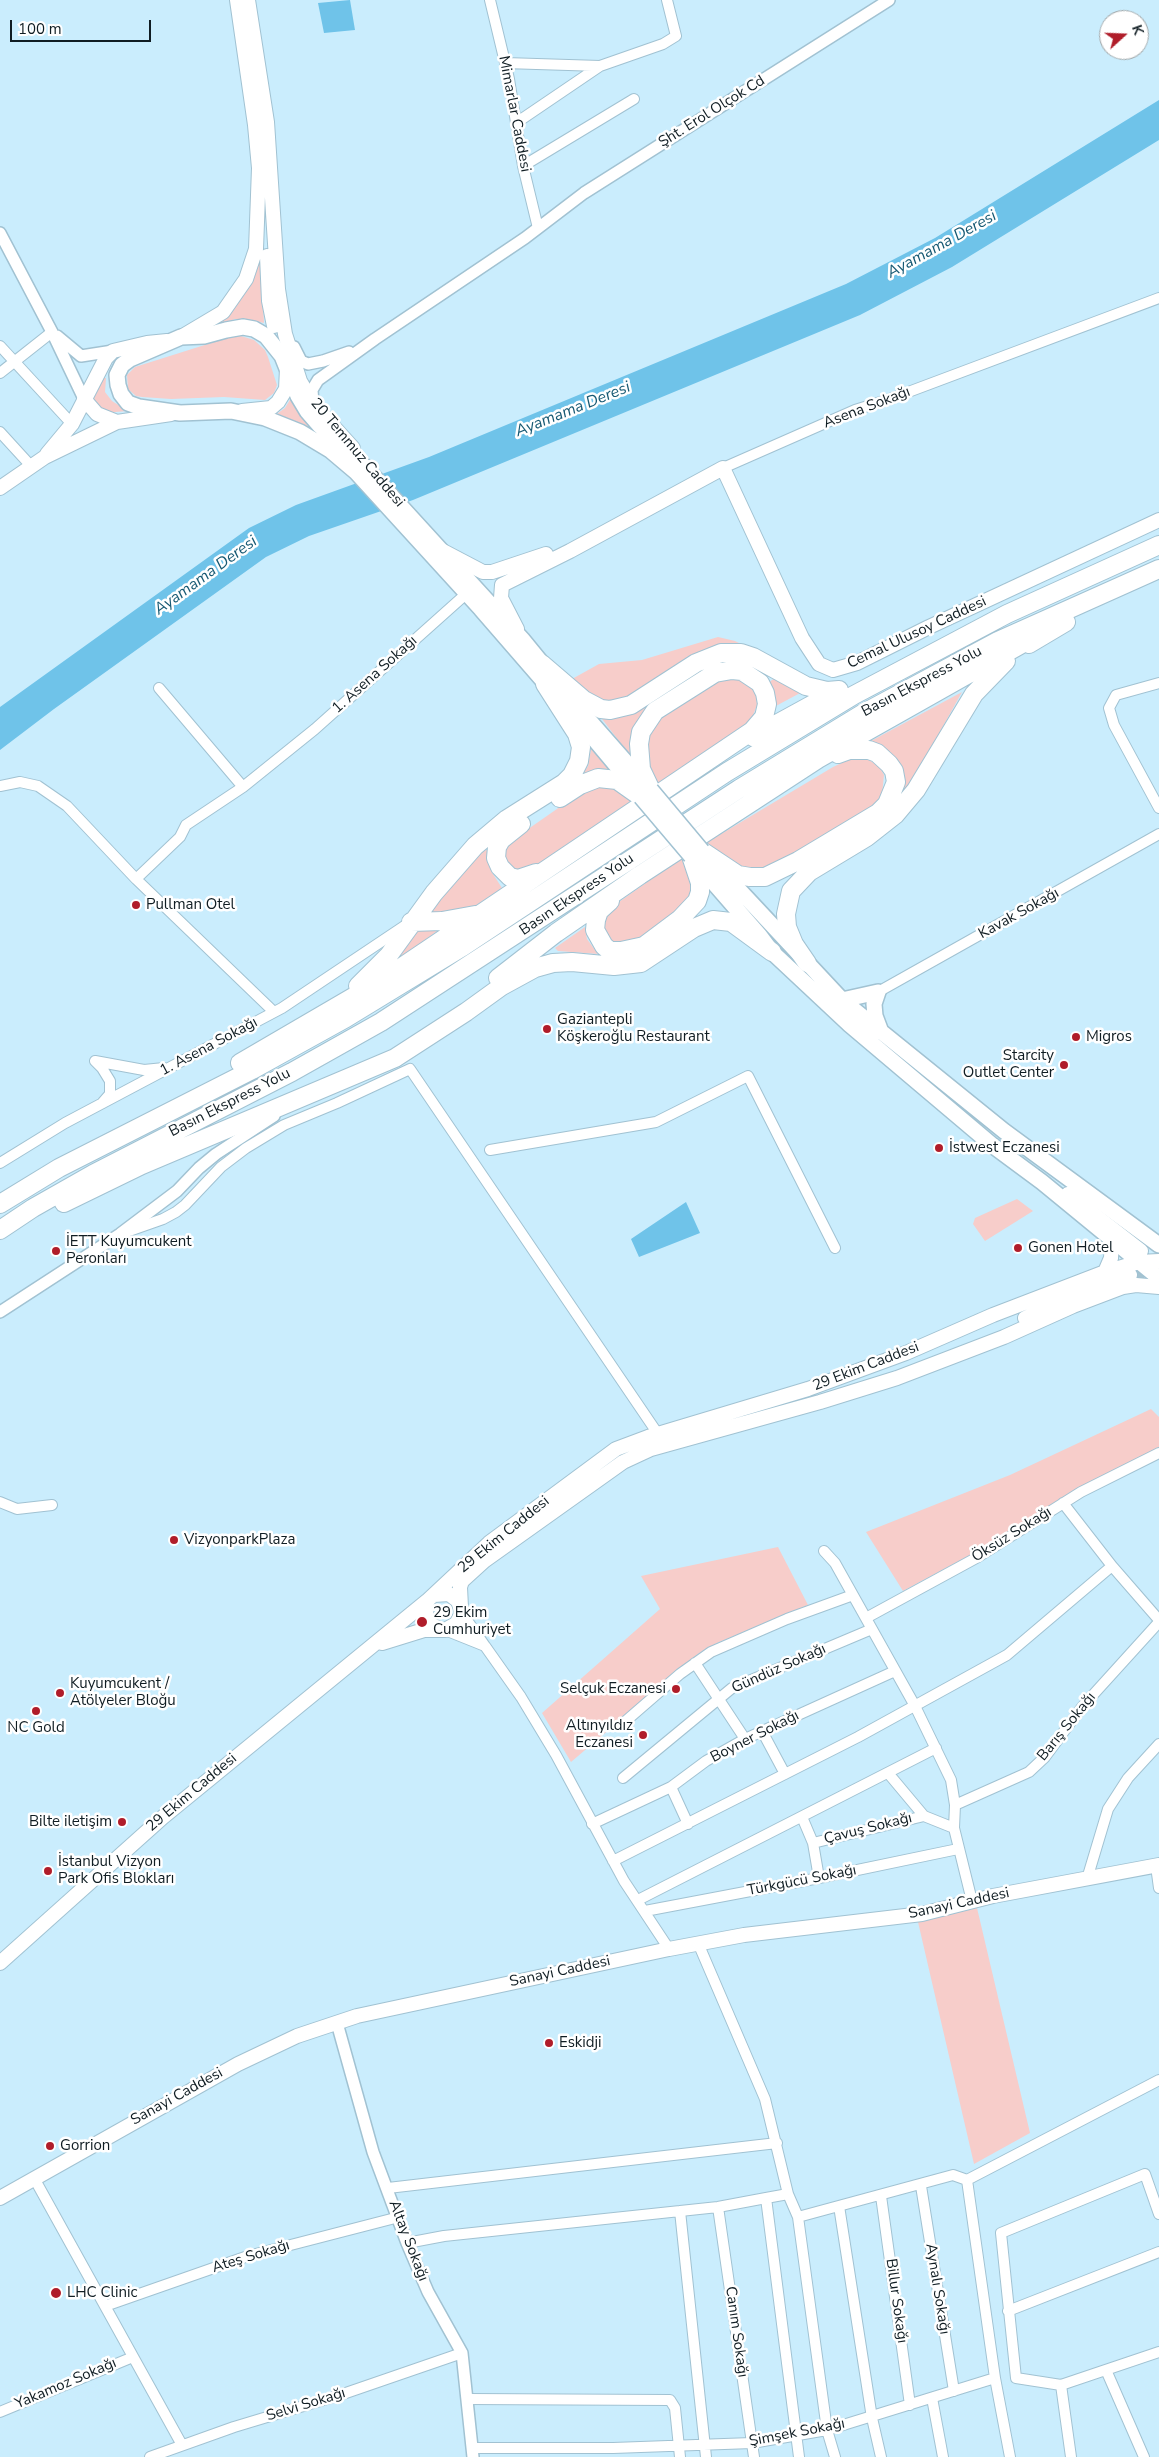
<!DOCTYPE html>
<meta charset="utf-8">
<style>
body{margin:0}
#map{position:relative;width:1159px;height:2457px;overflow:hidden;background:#caedfd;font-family:"Nunito Sans",sans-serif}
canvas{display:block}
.north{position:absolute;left:1099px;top:10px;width:50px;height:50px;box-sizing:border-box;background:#fff;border:1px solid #9fa5a7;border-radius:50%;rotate:70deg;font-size:14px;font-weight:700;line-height:20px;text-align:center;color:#101d23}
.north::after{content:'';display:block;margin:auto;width:18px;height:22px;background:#b01d2a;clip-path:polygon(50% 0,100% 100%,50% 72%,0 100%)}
.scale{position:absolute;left:10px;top:20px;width:141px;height:22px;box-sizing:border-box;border:2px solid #101d23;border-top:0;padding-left:6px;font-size:15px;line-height:18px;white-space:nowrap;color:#101d23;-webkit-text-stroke:4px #fff;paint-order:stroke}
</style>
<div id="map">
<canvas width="1159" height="2457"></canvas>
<div class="north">K</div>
<div class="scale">100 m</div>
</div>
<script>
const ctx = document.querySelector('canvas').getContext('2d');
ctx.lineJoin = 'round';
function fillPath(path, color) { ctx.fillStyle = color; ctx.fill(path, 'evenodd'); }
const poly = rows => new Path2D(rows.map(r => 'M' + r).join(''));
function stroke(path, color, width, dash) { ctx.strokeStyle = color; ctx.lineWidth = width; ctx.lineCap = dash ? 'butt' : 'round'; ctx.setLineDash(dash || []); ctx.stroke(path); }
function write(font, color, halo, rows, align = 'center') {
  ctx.font = font + ' "Nunito Sans",sans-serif'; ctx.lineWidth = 5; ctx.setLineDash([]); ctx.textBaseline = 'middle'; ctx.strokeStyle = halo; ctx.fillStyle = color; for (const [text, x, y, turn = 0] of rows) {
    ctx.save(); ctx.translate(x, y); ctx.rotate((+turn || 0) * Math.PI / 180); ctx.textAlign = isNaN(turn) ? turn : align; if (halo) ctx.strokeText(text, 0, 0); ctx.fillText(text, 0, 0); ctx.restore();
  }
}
fillPath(poly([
 [260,251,264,323,247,319,235,319,204,330,228,314,243,295,253,280],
 [241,336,254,340,265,350,268,357,277,385,274,393,265,400,224,397,171,399,142,397,136,396,128,389,127,375,135,367,230,337],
 [102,378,106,378,105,392,112,401,128,411,103,413,93,400],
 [291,398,323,437,274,416,285,408],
 [718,637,735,641,753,650,735,647,617,704,591,696,572,679,599,664,642,660],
 [776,677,802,692,774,707,768,683],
 [737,679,747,682,756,695,757,705,751,721,659,787,649,774,646,740,658,719,720,680],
 [962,692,915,777,898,802,901,793,896,759,881,745,871,741],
 [661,694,665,698,635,762,602,719,642,709],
 [592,744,616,773,579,780,588,766],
 [864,757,879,766,884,775,882,795,876,804,864,813,781,861,763,869,747,869,727,864,706,843,833,767,848,760],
 [610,783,635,803,529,870,522,872,513,869,504,862,506,848,511,841,587,788],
 [487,850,491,871,502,888,463,914,426,917,479,851],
 [681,858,688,868,692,883,688,904,634,941,625,943,610,942,604,936,603,916,609,909],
 [444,926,392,964,417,928],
 [585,927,587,939,598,954,558,951,555,948],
 [1017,1199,1033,1211,985,1241,973,1224,975,1218],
 [1151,1409,1159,1417,1159,1447,987,1546,903,1591,866,1532,1010,1475],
 [778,1547,808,1605,717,1643,698,1654,571,1762,542,1713,660,1609,641,1576],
 [977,1908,1030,2133,974,2164,918,1922]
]), '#f7cdca');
fillPath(poly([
 [350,0,355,30,324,33,318,3],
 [1159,100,1159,140,952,267,860,315,413,500,309,536,266,557,54,709,0,750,0,707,249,528,296,505,429,457,846,284,935,238],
 [686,1202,700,1233,639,1257,631,1239]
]), '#6fc3e9');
stroke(poly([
 [1130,1275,1159,1275]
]), '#a5c3d1', 14, [14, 7]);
const minor = poly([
 [490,0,509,79,523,166,538,228],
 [505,63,600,66,663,44,676,36,667,0],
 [516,123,600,66],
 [523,166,634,99],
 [0,346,72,424],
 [0,373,52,332],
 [0,432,31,466],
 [723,468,855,410,887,400,1159,298],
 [1159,683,1116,695,1109,708,1114,725,1159,808],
 [159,688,243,787],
 [0,786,20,782,38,786,67,806,136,879,180,837,186,825,243,787,315,729,466,594],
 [136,879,274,1012],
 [878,992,1159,834],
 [95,1061,144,1070,164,1068],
 [95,1061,102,1068,110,1081,110,1094,103,1102],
 [490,1150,656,1122,748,1076,835,1248],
 [0,1163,65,1123,282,1008,406,925],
 [126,1232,163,1219,176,1212,185,1205,221,1167,246,1148,284,1125,337,1103,410,1069,658,1434],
 [0,1502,17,1509,52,1505],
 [1063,1503,1112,1566,1159,1620],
 [824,1551,835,1563,915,1706,951,1780,955,1805,954,1828,972,1901],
 [866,1618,978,1557,1081,1492,1159,1453],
 [445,1630,485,1646,462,1613],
 [485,1646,521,1697,556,1755,624,1881,669,1949],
 [695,1663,745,1739],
 [620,1726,680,1674,711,1652,787,1619,853,1595],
 [762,1731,785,1774],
 [888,1773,924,1816,954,1828],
 [623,1778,732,1688,872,1629],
 [671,1787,688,1824],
 [955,1805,1029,1772,1045,1757,1082,1707,1159,1622],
 [802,1817,813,1843,819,1878],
 [592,1824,671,1787,706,1761,745,1739,895,1671],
 [813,1843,924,1816],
 [613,1861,858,1737,1007,1655,1112,1566],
 [1156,1866,1159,1888],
 [1087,1879,1108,1809,1128,1778,1159,1744],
 [638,1900,936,1748],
 [645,1911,819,1878,958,1849],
 [698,1943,765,2099,788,2194,766,2198,799,2457],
 [34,2178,182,2445],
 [967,2180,1159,2080],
 [921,2186,954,2391],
 [388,2188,777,2143],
 [788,2194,798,2217],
 [881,2196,910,2405],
 [839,2206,872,2418,881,2457],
 [718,2207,754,2457],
 [680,2211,706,2457],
 [1159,2214,1145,2174,1001,2233,1016,2378,1061,2385,1159,2352],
 [407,2243,444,2236,718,2207,766,2198],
 [105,2306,248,2256,399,2217],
 [1008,2311,1159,2252],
 [1106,2370,1144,2457],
 [1061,2385,1071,2457],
 [932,2398,943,2457],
 [467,2399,670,2400,675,2408,680,2457],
 [0,2412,133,2357],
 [472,2448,613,2448,752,2443,827,2430,995,2378],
 [150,2457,234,2427,340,2395,462,2353],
 [835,2457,827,2430,798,2217,953,2175,967,2180,995,2378,1010,2457]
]);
const tertiary = poly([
 [0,233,52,332,84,399],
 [57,336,81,356,113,351],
 [294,347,301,361,308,364,323,361,349,352],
 [313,403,312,390,318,380,375,339,525,238,584,193,889,0],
 [0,1312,120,1234,177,1191,199,1168,216,1154,274,1116],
 [337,2023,373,2152,407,2243,428,2292,462,2353,473,2457]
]);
const secondary = poly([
 [248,0,267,122,278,289,285,334,300,381,314,405,353,448],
 [267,256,269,301,274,326],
 [181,337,223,312,246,279,256,249,259,168,255,125,237,0],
 [84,399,97,414,117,422],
 [242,411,271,408,278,402,286,389,287,369],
 [47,454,72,424,106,358,113,351,147,343,167,341],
 [0,488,45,457,117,422,171,414],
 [443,551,483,572,492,572,546,554],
 [517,629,501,598,502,585,570,551,723,468,802,638,819,664,833,670,857,663,929,627,1159,520],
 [1068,1194,1141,1251],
 [1105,1272,1111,1258,1112,1240],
 [1025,1318,1087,1289,1130,1275],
 [427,1601,426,1618,429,1623,439,1629],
 [461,1607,460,1587,462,1581,484,1561,623,1462,651,1449,820,1402,897,1378,1004,1337,1073,1306,1123,1287,1136,1285,1159,1287],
 [382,1643,424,1630,445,1630,456,1624,462,1613,458,1601,449,1594,434,1595],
 [0,1963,163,1817,427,1601,489,1543,616,1449,648,1437,808,1389,906,1353,993,1315,1105,1272,1139,1262,1159,1261],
 [0,2198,238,2064,297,2036,357,2016,669,1949,744,1935,922,1914,993,1896,1159,1865]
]);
const primary = poly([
 [553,692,481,609,356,472,330,450,300,432,265,418,231,411,180,413,139,407,128,403,121,394,118,385,117,375,122,365,130,359,181,337,204,336,226,330,243,327,254,329,266,336,282,356,298,396,307,411,320,426,365,467,522,639,580,710,645,784],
 [569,709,636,789],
 [693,859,760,936,772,952,850,1025,992,1145,1042,1182,1159,1278],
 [714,863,842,1000,1004,1131,1159,1245],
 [842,1000,878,992,874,1004,875,1016,881,1032]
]);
const motorway = poly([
 [1029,644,1066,622],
 [542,664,584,700,601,709,610,710,631,705,696,663,721,653,741,653,753,657,806,686,827,691,839,690],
 [753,737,837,691],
 [560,798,580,785,598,778,617,780,641,797],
 [521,824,501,840,497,847,496,858,500,867,510,877,518,879,536,873],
 [702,851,738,875,750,877,765,877,798,861,878,813,887,804,896,782,894,771,889,764,877,753,869,750,849,750,838,754],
 [610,901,599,911,596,920,595,930,604,946,610,951,621,951,644,946,680,919,697,901,700,892,700,883,691,856],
 [411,922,442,921,475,915],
 [807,963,794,944,787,927,786,914,791,891,809,872,867,837,895,815,916,790,974,694,1006,661],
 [498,978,556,933,640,875,818,759,1036,636],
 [358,986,389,955,434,893,475,846,507,819,564,783,572,775,579,761,581,747,577,734,545,684],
 [240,1063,384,979,752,731,764,717,767,704,765,693,760,683,742,671,732,670,715,673,655,711,641,732,639,744,641,769,651,790],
 [64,1203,142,1165,395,1058,466,1012,502,986,535,968,553,963,572,962,614,966,641,963,694,928,713,920,731,922,772,952],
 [0,1204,59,1168,252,1070,346,1018,464,946,727,772,854,695,1007,614,1159,545],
 [0,1230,33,1208,93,1174,292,1072,381,1022,739,789,862,714,998,641,1159,569]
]);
stroke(minor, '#a1c2d2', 12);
stroke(tertiary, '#a1c2d2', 14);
stroke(secondary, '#a1c2d2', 16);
stroke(primary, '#a1c2d2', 18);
stroke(motorway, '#a1c2d2', 20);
stroke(minor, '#fff', 10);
stroke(tertiary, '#fff', 11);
stroke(secondary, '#fff', 14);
stroke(primary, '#fff', 15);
stroke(motorway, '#fff', 18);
const primaryBridge = poly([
 [651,790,702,851],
 [641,797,691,856]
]);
stroke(primaryBridge, '#a1c2d2', 18, []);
stroke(primaryBridge, '#fff', 15);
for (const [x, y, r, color] of [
 [136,905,5,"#b01d2a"],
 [547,1029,5,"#b01d2a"],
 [1076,1037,5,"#b01d2a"],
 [1064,1065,5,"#b01d2a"],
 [939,1148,5,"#b01d2a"],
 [1018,1248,5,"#b01d2a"],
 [56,1251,5,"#b01d2a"],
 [174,1540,5,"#b01d2a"],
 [422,1622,6,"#b01d2a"],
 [676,1689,5,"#b01d2a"],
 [60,1693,5,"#b01d2a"],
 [36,1711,5,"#b01d2a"],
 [643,1735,5,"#b01d2a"],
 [122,1822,5,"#b01d2a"],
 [48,1871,5,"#b01d2a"],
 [549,2043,5,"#b01d2a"],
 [50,2146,5,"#b01d2a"],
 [56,2293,6,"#b01d2a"]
]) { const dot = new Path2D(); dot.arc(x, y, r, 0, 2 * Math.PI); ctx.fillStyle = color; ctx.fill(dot); stroke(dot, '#fff', 2); }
write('15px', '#101d23', '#fff', [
 ["Şht. Erol Olçok Cd",712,112,-32],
 ["Mimarlar Caddesi",514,114,79],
 ["Asena Sokağı",867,408,-21],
 ["20 Temmuz Caddesi",357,453,50],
 ["Cemal Ulusoy Caddesi",917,633,-25],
 ["1. Asena Sokağı",375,675,-42],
 ["Basın Ekspress Yolu",922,682,-28],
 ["Basın Ekspress Yolu",577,895,-34],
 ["Kavak Sokağı",1019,914,-29],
 ["1. Asena Sokağı",209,1047,-28],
 ["Basın Ekspress Yolu",230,1103,-27],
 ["29 Ekim Caddesi",866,1367,-21],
 ["29 Ekim Caddesi",504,1535,-39],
 ["Öksüz Sokağı",1012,1535,-32],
 ["Gündüz Sokağı",779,1669,-24],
 ["Barış Sokağı",1067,1727,-51],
 ["Boyner Sokağı",755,1737,-27],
 ["29 Ekim Caddesi",192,1793,-40],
 ["Çavuş Sokağı",868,1829,-14],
 ["Türkgücü Sokağı",802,1881,-11],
 ["Sanayi Caddesi",959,1904,-12],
 ["Sanayi Caddesi",560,1972,-12],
 ["Sanayi Caddesi",177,2097,-29],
 ["Altay Sokağı",408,2241,69],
 ["Ateş Sokağı",251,2257,-17],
 ["Aynalı Sokağı",937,2289,81],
 ["Billur Sokağı",896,2301,82],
 ["Canım Sokağı",736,2332,82],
 ["Yakamoz Sokağı",66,2384,-23],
 ["Selvi Sokağı",306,2405,-17],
 ["Şimşek Sokağı",797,2433,-11]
]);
write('15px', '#101d23', '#fff', [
 ["Pullman Otel",146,905],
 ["Gaziantepli",557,1020],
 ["Köşkeroğlu Restaurant",557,1037],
 ["Migros",1086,1037],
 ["Starcity",1054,1056,"right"],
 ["Outlet Center",1054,1073,"right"],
 ["İstwest Eczanesi",949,1148],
 ["İETT Kuyumcukent",66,1242],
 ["Peronları",66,1259],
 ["Gonen Hotel",1028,1248],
 ["VizyonparkPlaza",184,1540],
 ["29 Ekim",433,1613],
 ["Cumhuriyet",433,1630],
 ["Kuyumcukent /",70,1684],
 ["Atölyeler Bloğu",70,1701],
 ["Selçuk Eczanesi",666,1689,"right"],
 ["Altınyıldız",633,1726,"right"],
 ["Eczanesi",633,1743,"right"],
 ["NC Gold",36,1728,"center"],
 ["Bilte iletişim",112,1822,"right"],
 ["İstanbul Vizyon",58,1862],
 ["Park Ofis Blokları",58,1879],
 ["Eskidji",559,2043],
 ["Gorrion",60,2146],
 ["LHC Clinic",67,2293]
], 'left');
write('italic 16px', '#165973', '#fff', [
 ["Ayamama Deresi",942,245,-29],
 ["Ayamama Deresi",573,410,-22],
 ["Ayamama Deresi",206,576,-36]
]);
</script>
